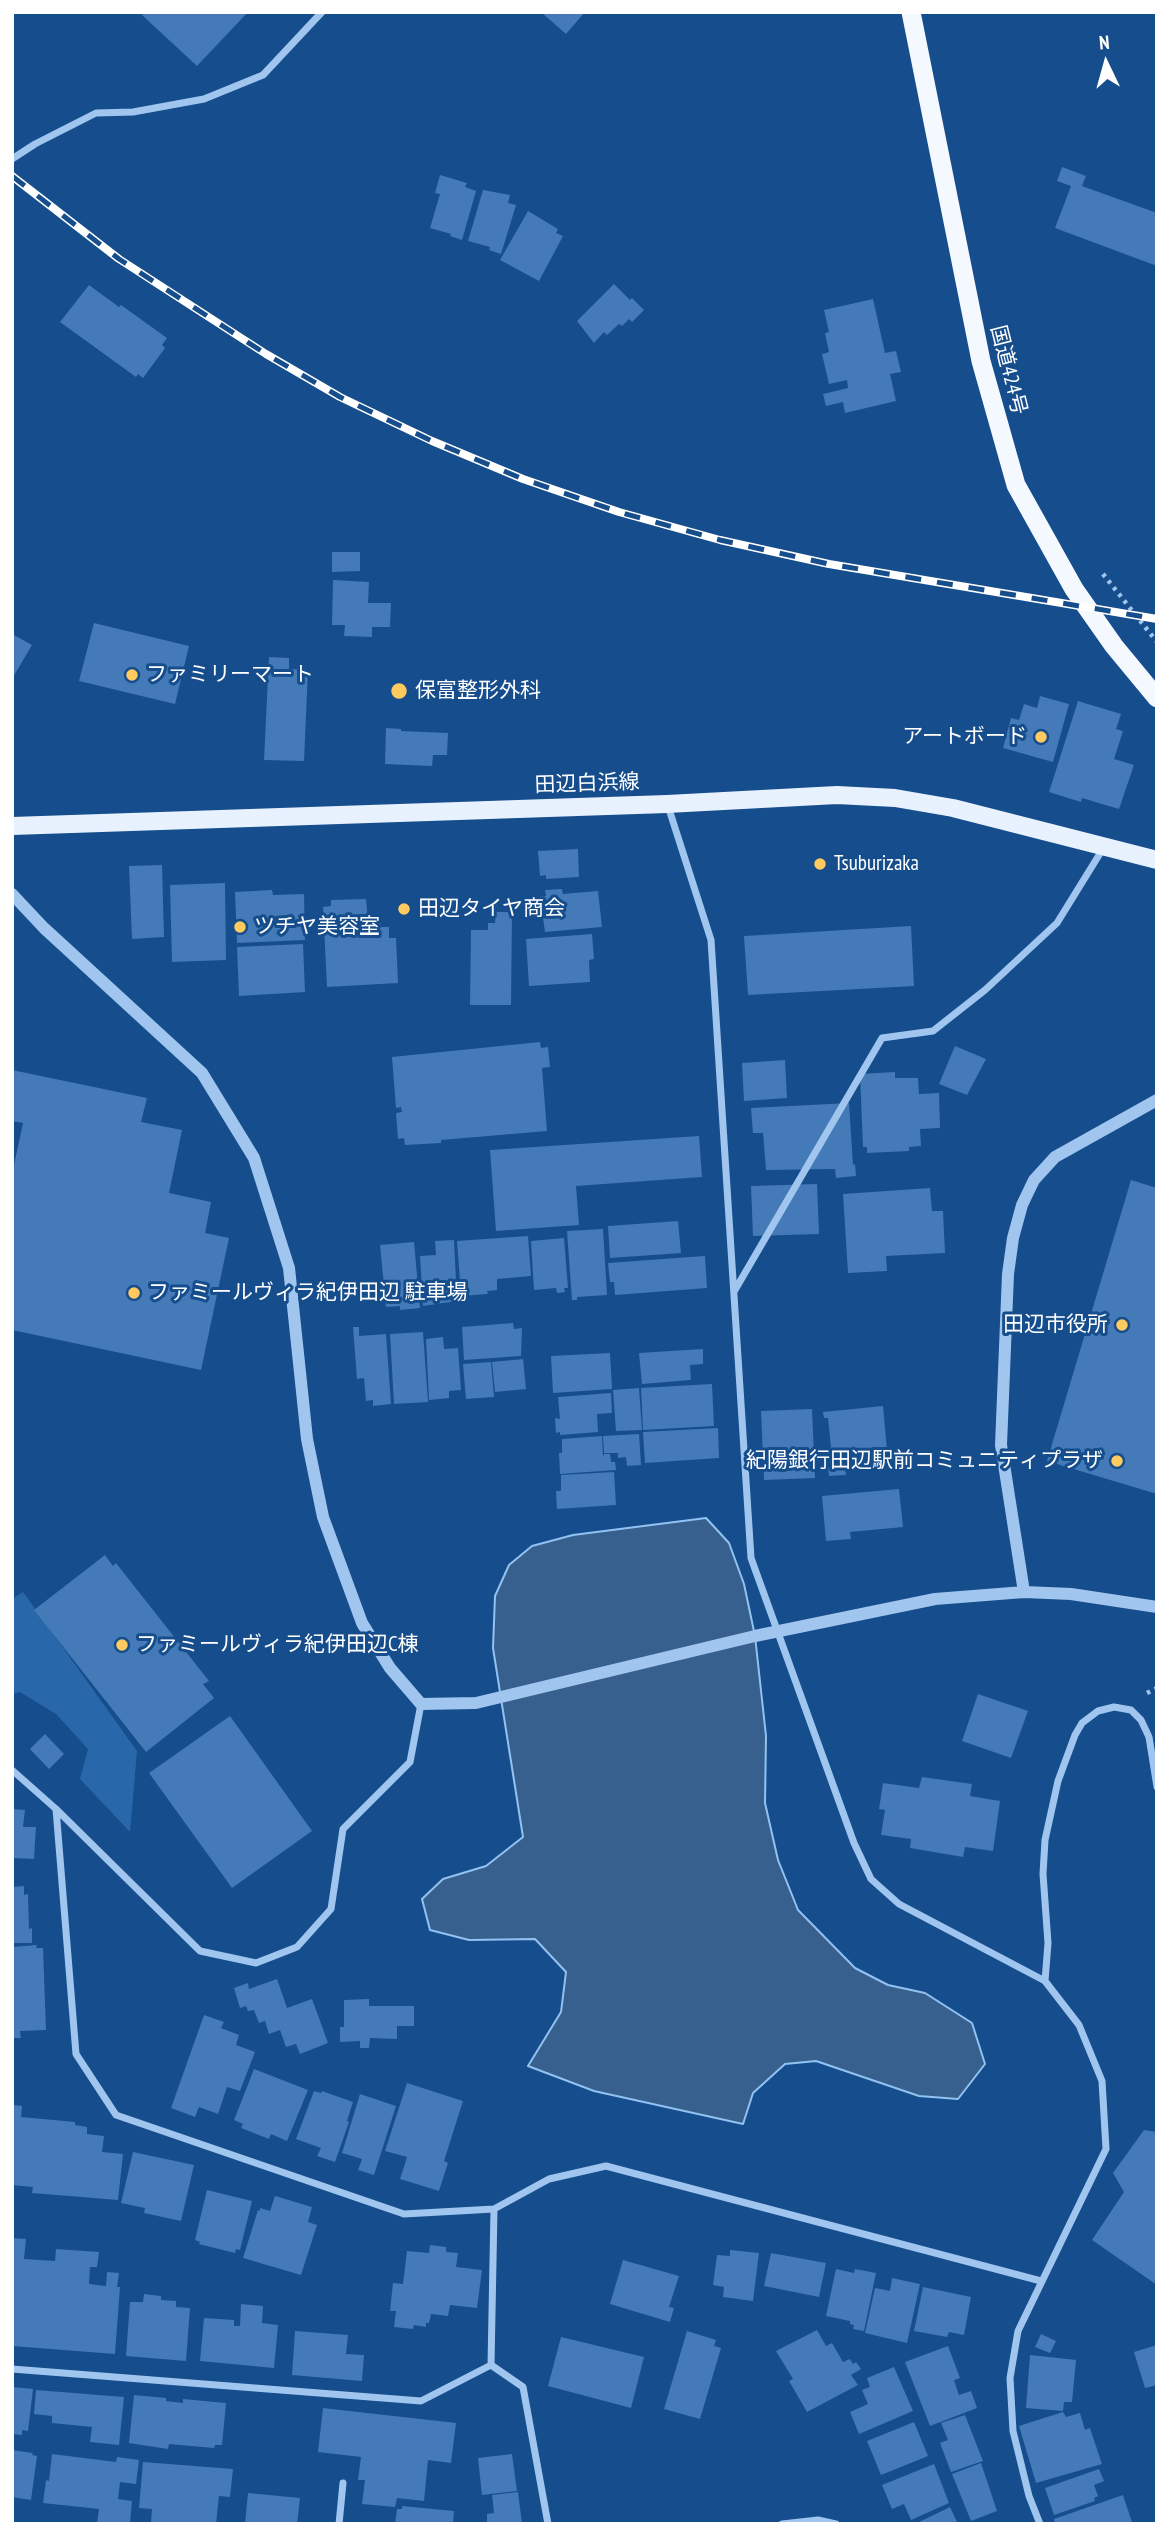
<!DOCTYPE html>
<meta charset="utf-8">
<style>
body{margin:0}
#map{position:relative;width:1169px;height:2536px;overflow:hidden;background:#164d8c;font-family:"PT Sans Narrow",sans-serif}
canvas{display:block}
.frame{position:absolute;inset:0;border:14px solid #fff;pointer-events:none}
.north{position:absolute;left:1071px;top:28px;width:70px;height:70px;-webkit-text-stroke:5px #164d8c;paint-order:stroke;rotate:355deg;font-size:19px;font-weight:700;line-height:28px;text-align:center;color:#fff}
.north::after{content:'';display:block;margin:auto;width:24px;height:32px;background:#fff;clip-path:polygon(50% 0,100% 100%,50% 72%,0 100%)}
</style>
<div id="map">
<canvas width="1169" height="2536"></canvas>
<div class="frame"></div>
<div class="north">N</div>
</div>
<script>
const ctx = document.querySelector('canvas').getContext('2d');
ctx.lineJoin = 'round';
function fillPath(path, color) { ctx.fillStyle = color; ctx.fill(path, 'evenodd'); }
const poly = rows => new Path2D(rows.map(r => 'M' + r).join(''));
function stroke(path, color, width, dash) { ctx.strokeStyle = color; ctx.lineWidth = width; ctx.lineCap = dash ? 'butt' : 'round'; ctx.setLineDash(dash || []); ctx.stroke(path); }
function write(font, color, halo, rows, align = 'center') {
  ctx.font = font + ' "PT Sans Narrow","Noto Sans JP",sans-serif'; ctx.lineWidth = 6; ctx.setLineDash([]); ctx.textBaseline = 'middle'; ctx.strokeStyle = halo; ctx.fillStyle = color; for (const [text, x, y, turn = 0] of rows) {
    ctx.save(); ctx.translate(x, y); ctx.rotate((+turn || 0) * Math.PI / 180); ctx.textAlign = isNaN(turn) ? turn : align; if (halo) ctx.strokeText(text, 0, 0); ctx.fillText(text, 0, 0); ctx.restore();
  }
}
fillPath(poly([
 [23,1592,137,1751,130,1832,80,1779,88,1749,56,1714,20,1692,12,1694,12,1599]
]), '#2868aa');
const water = poly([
 [706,1518,729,1543,744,1584,755,1636,766,1736,765,1803,778,1860,798,1910,855,1968,888,1985,925,1993,972,2023,985,2064,958,2099,919,2096,816,2061,785,2064,753,2093,743,2124,594,2091,528,2066,561,2012,566,1972,535,1939,469,1940,430,1930,422,1899,443,1879,486,1866,523,1837,493,1648,495,1596,509,1565,532,1546,573,1535,706,1518]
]);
fillPath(water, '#37608e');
stroke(water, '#92c2f2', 2);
fillPath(poly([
 [145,12,248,12,197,66,142,15],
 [541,12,585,12,566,34],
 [1062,167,1086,176,1082,186,1157,213,1157,266,1055,228,1071,186,1057,181],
 [440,175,467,183,465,187,476,191,462,240,450,236,451,234,430,228,440,194,435,193],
 [483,190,510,195,508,203,516,205,501,254,489,250,490,247,468,241],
 [528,211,558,229,556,233,563,236,539,281,500,260],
 [614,284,630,300,632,298,644,310,632,322,629,319,622,326,619,324,607,335,604,332,594,343,577,321],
 [89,285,119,307,121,305,167,338,162,345,165,348,143,378,138,374,136,377,60,322],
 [873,299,885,353,896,351,901,372,890,374,896,401,845,413,843,402,826,406,823,394,848,388,847,380,829,384,822,354,829,352,825,333,829,332,824,310],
 [332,552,360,552,360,571,332,572],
 [333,580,369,582,368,603,391,603,390,627,372,627,372,637,344,636,345,625,332,625],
 [94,623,189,646,175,704,79,681],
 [12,634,32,645,12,679],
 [269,657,289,658,289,669,308,670,304,761,264,760],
 [1040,696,1069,704,1053,762,1003,748,1011,718,1019,720,1024,704,1037,708],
 [1078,701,1121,714,1116,729,1123,731,1114,759,1134,765,1119,809,1082,798,1081,802,1049,792],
 [386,728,401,729,401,731,448,733,447,755,433,755,432,766,385,764],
 [578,849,579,877,546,879,546,875,540,876,538,851],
 [162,865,164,937,132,939,129,866],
 [225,883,226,960,172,962,170,885],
 [562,889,563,894,598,891,602,927,545,932,540,896,546,896,545,890],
 [272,890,273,895,304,894,305,940,237,943,235,892],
 [366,899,368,921,380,920,381,927,389,927,389,938,396,938,398,983,327,987,323,907,331,906,331,900],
 [496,912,512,912,511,1005,470,1005,471,930,488,930,488,923,495,923],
 [911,926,914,986,748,995,744,936],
 [592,934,594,959,589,960,590,982,529,986,526,939],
 [303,944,305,992,239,996,237,947],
 [540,1042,541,1048,548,1047,550,1067,542,1068,547,1131,441,1140,441,1143,405,1145,404,1138,398,1139,396,1113,402,1112,401,1107,396,1108,392,1057],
 [955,1046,986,1059,967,1095,939,1084],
 [785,1060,787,1098,744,1101,742,1063],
 [12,1070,147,1098,141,1122,182,1130,169,1193,211,1202,205,1233,229,1238,201,1370,12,1330,12,1174,23,1123,12,1121],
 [895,1072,895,1078,918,1078,919,1094,939,1093,940,1128,920,1129,921,1146,909,1147,909,1151,867,1153,867,1147,863,1147,860,1074],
 [849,1103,853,1165,855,1164,856,1176,836,1178,835,1169,766,1170,763,1133,753,1133,751,1108],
 [699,1136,702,1177,576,1186,579,1225,496,1231,490,1150],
 [1131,1180,1157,1188,1157,1494,1047,1461],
 [817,1184,819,1234,753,1236,751,1186],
 [930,1188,932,1211,943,1211,945,1253,886,1256,887,1271,848,1273,843,1194],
 [678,1221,681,1253,610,1258,608,1226],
 [603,1229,607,1295,577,1297,577,1300,572,1300,567,1231],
 [528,1236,531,1276,497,1279,497,1290,487,1291,488,1294,461,1296,457,1241],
 [564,1238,568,1288,564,1288,565,1292,557,1293,556,1288,534,1290,531,1241],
 [454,1240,457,1301,423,1306,420,1256,436,1255,435,1241],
 [414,1242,420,1308,400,1310,400,1306,386,1307,380,1245],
 [705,1256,707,1288,615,1295,614,1282,610,1282,608,1263],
 [513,1323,514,1329,522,1328,521,1356,464,1360,462,1327],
 [353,1327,359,1327,359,1336,386,1334,391,1404,373,1406,373,1400,366,1401,364,1378,357,1379],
 [423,1332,428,1402,394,1404,390,1334],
 [443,1337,444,1349,458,1348,461,1390,449,1391,449,1398,429,1400,426,1339],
 [703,1349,703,1364,690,1365,691,1380,642,1384,639,1353],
 [610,1353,612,1389,553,1393,551,1356],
 [523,1359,526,1389,495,1392,492,1362],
 [491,1362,494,1397,466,1399,463,1364],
 [712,1384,714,1426,643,1430,641,1388],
 [639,1388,642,1430,616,1431,613,1390],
 [611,1393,612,1413,597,1414,598,1432,560,1435,560,1432,556,1433,555,1418,560,1419,558,1397],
 [883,1406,888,1462,845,1466,846,1475,829,1476,828,1467,833,1467,828,1418,824,1418,823,1412],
 [812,1409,815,1478,764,1480,761,1411],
 [718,1428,719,1458,645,1463,643,1432],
 [639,1434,641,1465,627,1466,626,1457,618,1458,618,1453,604,1453,603,1436],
 [602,1436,603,1457,604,1454,610,1454,611,1462,615,1462,616,1470,560,1474,559,1453,562,1453,562,1439],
 [614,1472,616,1505,557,1509,556,1491,561,1491,561,1475],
 [899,1489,903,1527,850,1532,851,1539,826,1541,822,1496],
 [105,1555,113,1566,116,1563,209,1681,203,1684,214,1698,146,1752,34,1610],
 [978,1694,1028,1711,1011,1758,962,1741],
 [230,1716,312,1831,232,1888,149,1773],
 [45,1734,64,1754,49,1769,30,1749],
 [922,1777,972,1784,970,1796,1000,1801,993,1851,965,1847,963,1857,910,1848,911,1839,881,1835,885,1810,879,1809,883,1783,919,1788],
 [12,1809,25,1810,23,1827,36,1827,34,1859,12,1858],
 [24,1886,24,1895,28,1894,29,1929,32,1928,32,1943,12,1943,12,1887],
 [37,1945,36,1948,43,1948,46,2030,20,2031,21,2038,12,2038,12,1947],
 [277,1979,287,2008,312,1999,328,2043,300,2054,296,2044,286,2047,280,2030,269,2034,265,2021,259,2023,254,2010,248,2011,246,2006,240,2008,234,1988,248,1983,249,1989],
 [369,1999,369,2006,414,2006,414,2026,397,2026,397,2039,370,2038,369,2048,360,2048,360,2041,340,2042,340,2027,344,2027,344,2000],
 [204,2015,224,2022,221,2028,239,2035,236,2045,255,2052,240,2091,227,2087,218,2114,199,2107,195,2117,171,2108],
 [254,2069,308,2090,287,2141,271,2134,269,2139,241,2128,243,2124,234,2120],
 [407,2083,463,2101,444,2161,448,2163,439,2191,400,2179,407,2157,385,2151],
 [314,2091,321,2093,322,2091,353,2102,347,2121,349,2122,335,2162,317,2156,321,2148,296,2139],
 [360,2094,396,2106,374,2175,358,2170,362,2159,342,2153],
 [12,2105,22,2106,21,2117,75,2122,75,2125,87,2127,87,2134,104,2136,102,2152,123,2154,118,2200,32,2193,33,2187,12,2185],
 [1144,2130,1157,2132,1157,2285,1092,2240,1124,2192,1113,2173],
 [133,2152,194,2165,181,2221,144,2213,145,2208,121,2203],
 [207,2190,252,2201,240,2250,236,2249,235,2253,199,2244,200,2242,195,2240],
 [275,2196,312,2207,308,2222,317,2225,301,2275,243,2258,258,2210,260,2211,260,2208,270,2211],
 [12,2238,26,2239,24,2259,55,2261,56,2249,99,2252,97,2267,90,2267,89,2284,106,2286,107,2272,119,2273,117,2287,120,2287,115,2354,12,2346],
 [430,2245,446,2247,446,2252,458,2253,456,2267,482,2270,477,2308,450,2305,448,2316,431,2314,429,2323,426,2323,426,2327,414,2325,413,2329,394,2327,396,2311,390,2311,393,2283,403,2284,407,2251,429,2253],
 [730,2250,759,2253,753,2301,723,2297,724,2287,713,2285,717,2255,730,2256],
 [771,2253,826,2263,819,2297,764,2286],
 [623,2260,679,2276,669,2307,674,2308,670,2322,610,2304],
 [836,2269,854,2273,855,2269,876,2273,864,2331,853,2329,854,2325,850,2324,850,2321,826,2316],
 [892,2278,920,2284,907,2343,865,2333,875,2288,890,2291],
 [923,2287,971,2297,964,2335,949,2332,947,2337,914,2331],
 [144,2294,161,2296,161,2300,176,2301,176,2307,190,2308,186,2361,126,2356,130,2302,143,2302],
 [241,2304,263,2306,262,2323,278,2325,274,2368,200,2361,204,2318,234,2320,234,2326,240,2326],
 [817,2330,826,2346,832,2343,843,2362,850,2359,853,2364,856,2362,861,2369,851,2375,858,2385,807,2412,789,2381,793,2379,776,2351],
 [295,2331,348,2335,346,2354,364,2355,362,2381,292,2375],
 [687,2331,716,2340,714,2346,721,2348,700,2419,664,2409],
 [1041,2334,1056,2341,1050,2353,1035,2347],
 [561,2337,644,2357,631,2408,548,2386],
 [1157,2345,1157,2385,1145,2388,1134,2352],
 [948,2346,960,2378,954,2380,959,2395,971,2391,977,2408,930,2426,905,2362],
 [1030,2355,1076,2360,1072,2402,1064,2402,1063,2411,1026,2408],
 [894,2367,913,2411,859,2434,850,2412,868,2404,862,2390,870,2387,867,2378],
 [12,2387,33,2389,28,2431,22,2430,22,2435,12,2434],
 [36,2390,124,2397,119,2445,90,2442,92,2427,52,2423,52,2416,34,2414],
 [134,2395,166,2398,166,2401,183,2403,183,2399,226,2403,222,2445,215,2445,214,2448,169,2444,168,2449,129,2443],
 [323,2408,456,2423,451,2463,428,2460,424,2501,397,2498,395,2507,362,2504,365,2480,358,2480,361,2457,318,2452],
 [1063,2412,1066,2417,1080,2413,1085,2430,1090,2428,1102,2464,1036,2483,1019,2426],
 [965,2415,983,2461,951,2472,940,2443,948,2440,941,2423],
 [914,2422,928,2456,881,2475,867,2441],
 [12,2450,33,2453,32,2455,37,2456,31,2500,12,2497],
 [52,2454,116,2462,117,2457,139,2460,136,2484,120,2482,118,2499,132,2501,130,2524,97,2524,99,2509,43,2503,46,2480,49,2481],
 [512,2454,517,2491,482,2495,478,2458],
 [143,2462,233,2469,230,2497,219,2496,216,2524,151,2522,152,2509,139,2508],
 [981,2463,997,2511,971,2521,952,2474],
 [934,2464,949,2503,911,2520,904,2504,892,2509,882,2485],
 [1099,2469,1104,2481,1094,2485,1098,2496,1094,2498,1095,2501,1054,2515,1045,2488],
 [518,2492,522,2524,487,2524,487,2514,494,2513,492,2495],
 [248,2493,300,2498,297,2524,245,2524],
 [1123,2495,1132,2522,1055,2524,1054,2519],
 [402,2506,454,2511,453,2524,395,2524,397,2509,402,2509],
 [950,2507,958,2524,915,2524]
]), '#437ab7');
stroke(poly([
 [1103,574,1157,642],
 [1147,1693,1157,1688]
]), '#a0c6ef', 4.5, [3.5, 5]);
stroke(poly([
 [12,159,35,144,96,113,133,112,204,99,263,75,322,12],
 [668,806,711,940,751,1558,854,1843,871,1879,899,1904,1045,1981,1079,2025,1102,2081,1106,2149,1018,2331,1010,2378,1013,2431,1029,2496,1040,2524],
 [735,1290,882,1038,933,1031,985,990,1057,923,1104,847],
 [12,1770,56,1809,200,1951,256,1963,297,1947,331,1909,343,1829,410,1762,421,1704],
 [56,1809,76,2054,116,2115,404,2214,494,2209],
 [1045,1981,1048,1943,1043,1874,1045,1840,1058,1781,1075,1735,1082,1723,1098,1711,1114,1707,1131,1710,1141,1720,1149,1737,1157,1787],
 [12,2369,421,2401,491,2365],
 [339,2524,343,2483],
 [548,2524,523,2387,491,2365,494,2209,549,2179,606,2166,1041,2281],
 [782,2524,818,2520,836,2524]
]), '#a0c6ef', 7);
stroke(poly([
 [12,894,44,928,202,1073,254,1158,289,1268,307,1439,323,1517,362,1623,390,1668,421,1704,476,1703,755,1636,935,1599,1024,1592,1071,1594,1157,1607],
 [1024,1592,1001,1445,1008,1274,1013,1238,1022,1205,1034,1180,1055,1157,1157,1100]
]), '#a0c6ef', 12);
stroke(poly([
 [12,826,667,804,837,795,895,798,953,808,1157,860]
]), '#e8f2ff', 18);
stroke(poly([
 [911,12,981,361,1016,485,1074,589,1114,646,1157,698]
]), '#f4f8ff', 19);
const rail = poly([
 [12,176,119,259,266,354,340,397,432,441,523,479,619,512,720,540,829,564,1157,619]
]);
stroke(rail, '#fff', 8);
stroke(rail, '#164d8c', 5, [16]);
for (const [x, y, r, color] of [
 [132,675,7,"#ffcb5e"],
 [399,691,9,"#ffcb5e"],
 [1041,737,7,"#ffcb5e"],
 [820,864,7,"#ffcb5e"],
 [404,909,7,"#ffcb5e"],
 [240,927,7,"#ffcb5e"],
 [134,1293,7,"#ffcb5e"],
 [1122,1325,7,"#ffcb5e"],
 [1117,1461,7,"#ffcb5e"],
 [122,1645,7,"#ffcb5e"]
]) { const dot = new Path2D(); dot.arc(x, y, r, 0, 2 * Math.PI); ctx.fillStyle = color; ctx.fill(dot); stroke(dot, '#164d8c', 2.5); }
write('21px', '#fff', '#164d8c', [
 ["国道424号",1008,370,76],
 ["田辺白浜線",587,784,-2]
]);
write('21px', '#fff', '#164d8c', [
 ["ファミリーマート",146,675],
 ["保富整形外科",415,691],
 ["アートボード",1027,737,"right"],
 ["Tsuburizaka",834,864],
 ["田辺タイヤ商会",418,909],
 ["ツチヤ美容室",254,927],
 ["ファミールヴィラ紀伊田辺 駐車場",148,1293],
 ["田辺市役所",1108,1325,"right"],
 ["紀陽銀行田辺駅前コミュニティプラザ",1103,1461,"right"],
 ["ファミールヴィラ紀伊田辺C棟",136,1645]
], 'left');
</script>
